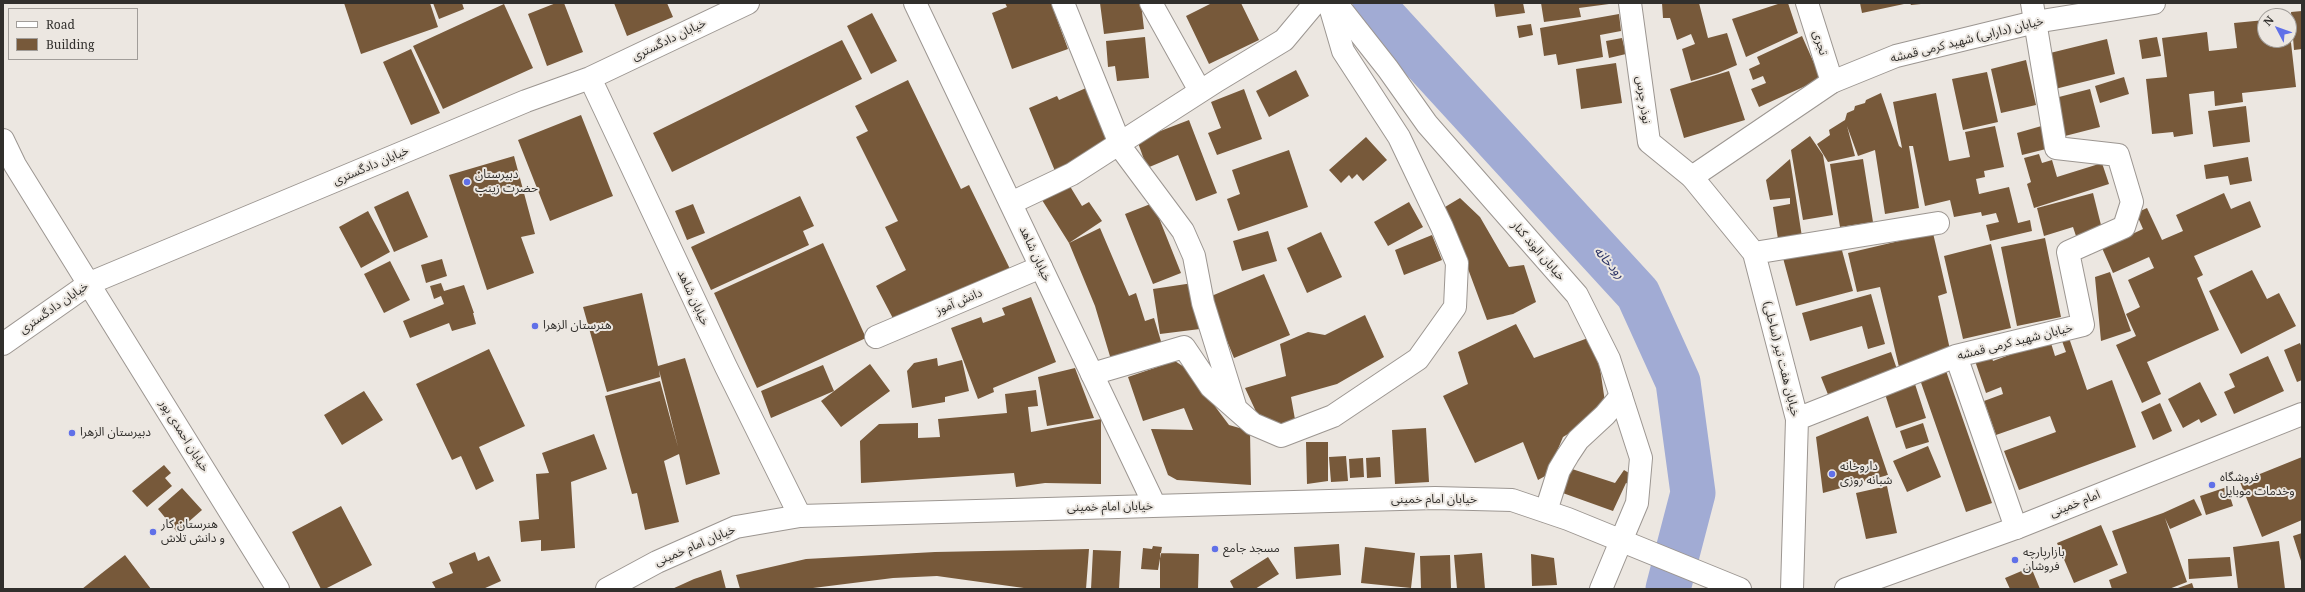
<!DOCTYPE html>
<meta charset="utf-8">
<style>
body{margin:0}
#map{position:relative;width:2305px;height:592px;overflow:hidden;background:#ece7e1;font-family:"Noto Serif",serif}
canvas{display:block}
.frame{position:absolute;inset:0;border:4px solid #312f2c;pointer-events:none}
.legend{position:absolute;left:8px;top:8px;width:130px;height:52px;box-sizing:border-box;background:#ece7e1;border:1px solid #a19d99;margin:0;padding:5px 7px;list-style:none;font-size:12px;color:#312f2c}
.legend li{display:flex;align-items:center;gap:8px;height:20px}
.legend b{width:20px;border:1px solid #a19d99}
.north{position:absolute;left:2257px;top:8px;width:40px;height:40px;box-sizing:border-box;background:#ece7e1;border:1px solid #a19d99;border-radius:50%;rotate:311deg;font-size:11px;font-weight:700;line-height:16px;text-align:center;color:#312f2c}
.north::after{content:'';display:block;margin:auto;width:14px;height:18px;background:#6070e8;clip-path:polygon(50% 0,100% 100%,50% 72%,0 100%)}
</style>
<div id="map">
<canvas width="2305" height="592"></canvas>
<div class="frame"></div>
<ul class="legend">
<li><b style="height:5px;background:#fff"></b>Road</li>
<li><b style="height:11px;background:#77593a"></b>Building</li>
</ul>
<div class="north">N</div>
</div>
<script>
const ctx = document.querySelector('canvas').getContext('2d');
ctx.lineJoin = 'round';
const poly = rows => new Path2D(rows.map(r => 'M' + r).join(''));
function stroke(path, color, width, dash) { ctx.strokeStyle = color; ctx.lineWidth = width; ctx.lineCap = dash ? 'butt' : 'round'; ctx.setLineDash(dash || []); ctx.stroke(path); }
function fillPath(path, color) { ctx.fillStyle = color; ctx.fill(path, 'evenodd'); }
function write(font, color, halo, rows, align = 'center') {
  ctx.font = font + ' "Noto Serif","Noto Sans Arabic",serif'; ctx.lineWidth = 4; ctx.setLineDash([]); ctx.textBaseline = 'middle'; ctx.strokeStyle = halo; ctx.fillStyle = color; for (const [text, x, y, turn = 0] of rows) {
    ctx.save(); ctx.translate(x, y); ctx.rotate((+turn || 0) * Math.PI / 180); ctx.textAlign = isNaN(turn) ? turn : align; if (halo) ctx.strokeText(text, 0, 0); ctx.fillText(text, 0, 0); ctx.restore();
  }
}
stroke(poly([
 [1375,3,1384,17,1638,294,1678,382,1693,493,1668,589]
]), '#a1abd4', 45);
fillPath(poly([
 [344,3,430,3,438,27,361,54],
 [433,3,462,3,464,9,439,19],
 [556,3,564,3,583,52,547,66,528,14],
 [614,3,667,3,673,17,627,36],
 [1005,3,1051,3,1068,49,1012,69,992,13,1007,7],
 [1100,3,1141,3,1144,29,1104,34],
 [1212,3,1241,3,1259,40,1209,64,1186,16],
 [1494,3,1523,3,1525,13,1496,17],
 [1541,3,1609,3,1609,4,1579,8,1581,17,1544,22],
 [1662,3,1699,3,1708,38,1727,33,1737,65,1718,73,1691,81,1682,49,1695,44,1691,34,1677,40,1670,18,1663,18],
 [1781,3,1788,3,1798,33,1746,57,1732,19],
 [1860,3,1904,3,1904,4,1862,13],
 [1910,3,1921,3,1921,4,1911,5],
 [504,4,533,68,443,109,413,46],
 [2302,11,2302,49,2294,50,2291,12],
 [872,13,897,61,871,74,847,26],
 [1619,14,1621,31,1600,35,1603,57,1558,65,1556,54,1544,56,1540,28],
 [2265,20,2265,40,2289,40,2290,34,2296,87,2242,93,2243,102,2215,106,2214,91,2189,94,2193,134,2174,137,2173,132,2152,134,2146,79,2167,77,2162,38,2207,32,2209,51,2237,48,2234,23],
 [1531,24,1533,35,1519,38,1517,26],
 [1802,36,1821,79,1759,107,1751,89,1766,83,1763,76,1753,80,1749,69,1760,64,1757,57],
 [1145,37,1149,78,1117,81,1115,66,1108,67,1106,41],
 [2157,37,2161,56,2142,59,2139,40],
 [1622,38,1626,54,1609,58,1606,41],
 [2107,39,2115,74,2051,90,2042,55],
 [842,40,862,79,672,172,653,133],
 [411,49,440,113,411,125,383,62],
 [2026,60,2036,105,2001,113,1991,69],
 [1616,63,1622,103,1581,109,1576,69],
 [1296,70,1309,96,1269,117,1256,91],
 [1729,71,1745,120,1684,138,1670,89],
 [1987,72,1998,122,1963,130,1952,79],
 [2124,77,2129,94,2100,103,2095,86],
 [908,80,961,189,969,185,1011,271,898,328,876,286,906,270,885,227,898,221,856,137,868,131,855,106],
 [1086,88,1111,146,1055,171,1029,108,1057,96,1059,100],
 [1244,89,1262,139,1217,155,1208,133,1221,128,1211,102],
 [2090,89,2100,127,2065,136,2055,98],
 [1881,93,1899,146,1902,148,1893,102,1936,93,1949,161,1970,157,1965,132,1995,126,2004,167,1984,171,1985,177,1976,179,1979,194,2009,187,2018,223,2030,220,2032,231,1990,241,1986,225,1999,222,1996,213,1982,216,1981,212,1954,217,1950,200,1925,206,1913,146,1909,146,1919,208,1885,214,1875,150,1858,156,1847,126,1855,156,1828,162,1817,144,1830,135,1829,130,1845,120,1847,113,1854,110,1855,106,1865,103,1866,100],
 [2246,106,2250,142,2213,147,2208,111],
 [581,115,613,196,550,221,518,140],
 [1189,120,1217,193,1196,201,1178,155,1147,168,1137,140],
 [2045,125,2050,148,2022,155,2017,133],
 [1810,136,1823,155,1833,215,1803,220,1791,150],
 [1366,137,1387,160,1363,181,1357,174,1352,179,1349,175,1341,183,1329,170],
 [1289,150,1308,207,1238,231,1227,199,1240,194,1232,170],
 [2039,154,2042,163,2052,160,2057,177,2102,163,2109,184,2034,208,2027,184,2031,182,2024,158],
 [514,156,535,234,521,237,534,273,487,290,449,175],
 [2248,157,2252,181,2230,185,2228,176,2206,179,2204,165],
 [1790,159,1802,237,1778,239,1773,207,1790,204,1790,198,1770,200,1766,180],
 [1863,159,1873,222,1840,227,1830,164],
 [1068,183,1082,206,1089,202,1102,221,1069,243,1100,228,1129,296,1136,293,1145,321,1154,318,1163,348,1112,363,1095,306,1069,243,1042,200],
 [408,191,428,237,394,252,374,207],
 [2093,193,2102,229,2076,236,2073,227,2044,236,2037,208],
 [2224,193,2231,209,2250,201,2261,227,2194,256,2203,275,2197,278,2219,330,2147,362,2161,394,2142,403,2116,345,2136,336,2126,314,2140,307,2128,280,2154,268,2149,257,2113,273,2102,248,2143,229,2136,213,2147,208,2162,240,2183,231,2176,215],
 [800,196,814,226,803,231,809,245,711,290,691,247],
 [1460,198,1480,217,1509,267,1524,265,1536,302,1513,314,1487,320,1445,207],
 [1409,202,1423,227,1388,246,1374,222],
 [1153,203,1181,273,1153,284,1125,214],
 [693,204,705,233,687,240,675,211],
 [368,211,390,252,361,268,339,227],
 [1268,231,1277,261,1242,271,1233,241],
 [1321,232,1342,277,1307,293,1287,248],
 [1933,233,1947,293,1938,296,1951,354,1899,367,1880,287,1857,292,1848,253],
 [1432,235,1442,260,1404,275,1395,250],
 [2045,238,2061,317,2017,326,2001,247],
 [823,243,866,338,757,388,714,293],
 [1840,243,1853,291,1796,306,1783,258],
 [1991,244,2011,328,1963,339,1944,256],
 [442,259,447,276,426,283,421,265],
 [390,261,410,300,384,313,364,274],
 [2252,270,2267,299,2279,293,2296,326,2241,354,2209,291],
 [2110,272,2131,331,2101,341,2095,277],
 [1264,274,1290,335,1234,358,1209,297],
 [441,283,444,291,464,285,474,313,473,313,476,324,452,331,449,323,410,338,403,321,444,304,441,296,434,299,430,286],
 [1193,283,1200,329,1160,334,1153,289],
 [642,293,658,366,685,358,720,474,686,485,679,454,664,461,679,522,645,530,637,493,632,494,605,396,660,381,678,447,663,386,659,370,660,377,607,392,583,307],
 [1871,294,1885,344,1868,349,1862,326,1810,341,1802,313],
 [1031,297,1056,362,993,388,994,392,978,399,951,328,981,317,983,323,1005,315,1002,308],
 [1365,315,1384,357,1337,384,1291,397,1296,425,1276,428,1259,418,1245,388,1286,376,1280,344,1308,332,1325,335],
 [1516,324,1534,358,1588,338,1600,368,1605,402,1597,416,1563,437,1547,475,1538,480,1523,442,1475,463,1443,396,1468,384,1458,352],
 [2069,338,2087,390,2112,380,2136,447,2019,490,2004,451,2056,432,2050,416,1996,435,1984,401,2003,394,2001,387,1986,393,1975,361,1991,355,1993,361,2050,340,2055,356,2066,352,2062,341],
 [2300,343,2302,348,2302,380,2297,382,2284,350],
 [489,349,525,426,479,447,494,481,476,490,461,456,452,460,416,384],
 [1891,352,1898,372,1829,397,1821,377],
 [2268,356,2284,391,2234,414,2224,392,2235,387,2229,374],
 [937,358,938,366,962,360,969,391,945,397,945,402,912,408,907,371,914,363],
 [1175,361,1187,369,1229,425,1250,431,1251,485,1177,480,1168,475,1151,429,1193,430,1184,408,1143,421,1128,377],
 [870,364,890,391,841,427,821,401],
 [823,365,834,391,771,418,761,391],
 [1944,365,1992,503,1966,512,1918,374],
 [1075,368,1094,418,1047,426,1038,377],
 [1914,381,1926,418,1896,428,1884,391],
 [2200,382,2217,415,2201,423,2199,419,2183,428,2168,399],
 [1036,390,1038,406,1028,407,1031,432,1101,419,1101,484,1045,483,1016,487,1014,473,861,483,860,441,879,424,918,423,918,438,940,437,938,419,1007,413,1005,394],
 [364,391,383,420,342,445,324,415],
 [2160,403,2172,431,2153,440,2141,412],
 [1868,416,1888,475,1823,493,1816,437],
 [1923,423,1929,442,1906,449,1900,431],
 [1426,428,1429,482,1395,484,1392,430],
 [594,434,607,469,571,482,575,548,541,551,541,540,521,542,519,521,539,519,536,474,549,473,542,453],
 [1306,442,1328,442,1328,481,1307,484],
 [1928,446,1941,477,1907,492,1893,461],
 [1346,456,1348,481,1331,482,1329,457],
 [1380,457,1381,477,1367,478,1366,458],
 [2302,457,2302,520,2262,537,2240,482],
 [1363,458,1364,477,1350,478,1349,459],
 [164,465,171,473,165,478,172,486,147,507,132,491],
 [1572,469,1615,483,1624,470,1634,476,1631,485,1626,483,1613,511,1560,492],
 [1887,486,1897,533,1866,539,1856,493],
 [2227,487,2233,506,2206,515,2200,496],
 [182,488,202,510,177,532,158,509],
 [2194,499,2202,515,2170,529,2165,518,2187,582,2169,589,2112,589,2109,580,2127,573,2112,531,2163,513],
 [341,506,372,565,325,589,321,589,292,532],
 [2101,525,2118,565,2074,583,2057,543],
 [2302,533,2302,564,2293,536],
 [2279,541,2285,589,2238,589,2233,547],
 [1339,544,1341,575,1296,579,1294,547],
 [1153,546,1162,547,1158,570,1141,569,1143,548,1152,549],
 [1365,547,1415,553,1411,588,1361,583],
 [1089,549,1086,589,1031,589,937,576,893,578,805,589,740,589,736,575,806,559,935,552],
 [1093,550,1121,551,1119,589,1091,589],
 [475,552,478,561,489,556,501,581,483,589,436,589,432,582,453,573,449,563],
 [1160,553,1199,554,1198,589,1160,589],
 [1482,553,1485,589,1457,589,1454,555],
 [1531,554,1554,558,1557,585,1532,586],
 [125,555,151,589,82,589,102,573],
 [1450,555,1451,589,1421,589,1420,556],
 [1268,557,1279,574,1255,589,1234,589,1230,581],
 [2230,557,2232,576,2189,579,2188,559],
 [2031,567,2040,589,2010,589,2005,578],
 [721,570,726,589,672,589,694,579],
 [2192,583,2194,589,2175,589]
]), '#77593a');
const street = poly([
 [1063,3,1122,149,1183,231,1194,256,1203,303,1236,409],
 [1151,3,1200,91],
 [1630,3,1649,142,1692,177,1754,253,1797,419,1792,589],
 [1807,3,1832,82],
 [590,78,726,367,800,516],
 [3,140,15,165,278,589],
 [1011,203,1072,174,1218,80,1284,40,1315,3],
 [1754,253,1938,223],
 [876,337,1041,267],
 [3,344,90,283,526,101,590,78,748,3],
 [1956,356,2016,528],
 [1092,374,1184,347,1211,387,1253,424,1281,436,1333,416,1418,359,1455,307,1457,263,1442,227,1399,137,1343,51,1329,3],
 [1797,419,1956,356,2083,325,2068,252,2124,227,2132,202,2118,155,2056,148,2032,3],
 [1546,511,1559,470,1568,455,1578,440,1605,415,1621,396],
 [1601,589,1621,541]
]);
const secondary = poly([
 [915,3,1155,506],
 [1336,3,1388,69,1427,124,1577,295,1609,359,1641,458,1637,503,1621,541],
 [1692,177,1832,82,1896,56,2035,22,2154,3],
 [607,589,657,562,736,527,800,516,1435,498,1512,500,1568,519,1740,589],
 [1846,589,2016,528,2302,414]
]);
stroke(street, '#9c9691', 24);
stroke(secondary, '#9c9691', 24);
stroke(street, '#fff', 22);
stroke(secondary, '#fff', 22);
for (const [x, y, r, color] of [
 [467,182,4,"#6070e8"],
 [535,326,4,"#6070e8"],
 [72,433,4,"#6070e8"],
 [1832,474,4,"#6070e8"],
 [2212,485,4,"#6070e8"],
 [153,532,4,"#6070e8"],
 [1215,549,4,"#6070e8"],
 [2015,560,4,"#6070e8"]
]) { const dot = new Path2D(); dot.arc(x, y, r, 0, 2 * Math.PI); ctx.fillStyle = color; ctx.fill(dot); stroke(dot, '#ece7e1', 1.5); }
write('12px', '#312f2c', '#ece7e1', [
 ["خیابان دادگستری",669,40,-26],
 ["خیابان (دارابی) شهید کرمی قمشه",1967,40,-14],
 ["تجری",1820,43,73],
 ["نوذر چرس",1643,100,82],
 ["خیابان دادگستری",371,166,-23],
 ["خیابان الوند کنار",1538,251,49],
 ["خیابان شاهد",1035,254,65],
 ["خیابان شاهد",693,298,65],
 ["دانش آموز",959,302,-23],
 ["خیابان دادگستری",54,308,-35],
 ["خیابان شهید کرمی قمشه",2015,342,-14],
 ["خیابان هفت تیر (ساحلی)",1781,359,76],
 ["خیابان احمدی پور",184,436,58],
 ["خیابان امام خمینی",1434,500],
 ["امام خمینی",2075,504,-22],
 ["خیابان امام خمینی",1110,507,-1],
 ["خیابان امام خمینی",695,546,-23]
]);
write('12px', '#312f2c', '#ece7e1', [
 ["دبیرستان",475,175],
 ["حضرت زینب",475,189],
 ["هنرستان الزهرا",543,326],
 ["دبیرستان الزهرا",80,433],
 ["داروخانه",1840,467],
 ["شبانه روزی",1840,481],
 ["فروشگاه",2220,478],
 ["وخدمات موبایل",2220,492],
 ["هنرستان کار",161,525],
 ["و دانش تلاش",161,539],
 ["مسجد جامع",1223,549],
 ["بازارپارچه",2023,553],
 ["فروشان",2023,567]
], 'left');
write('italic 13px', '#2a3265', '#ece7e1', [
 ["رودخانه",1609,263,48]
]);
</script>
